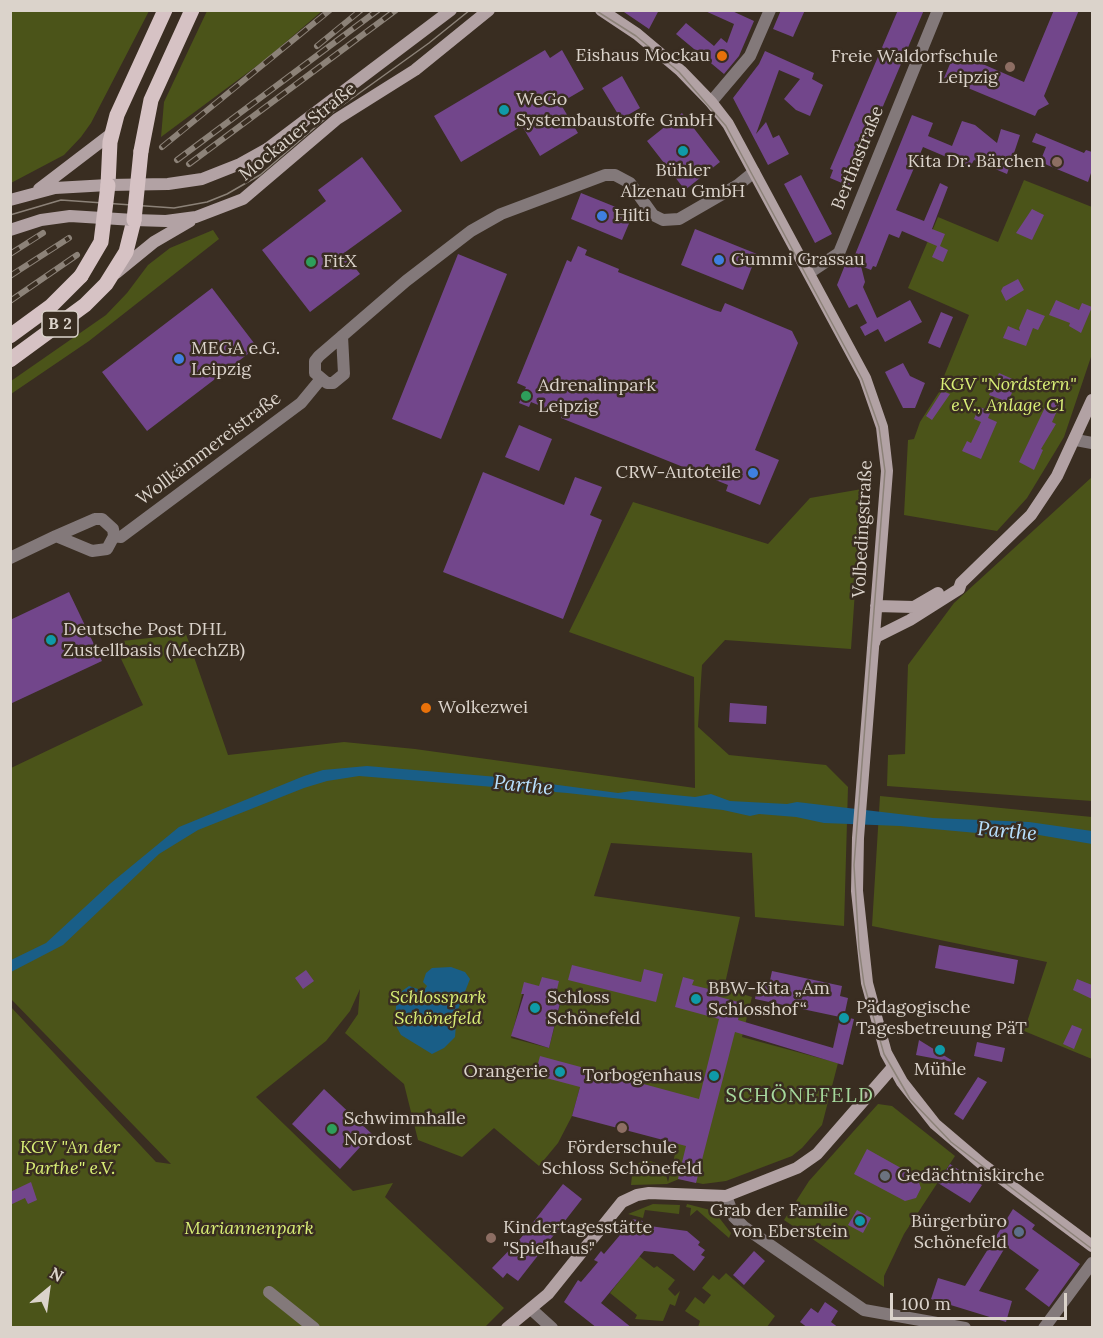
<!DOCTYPE html>
<meta charset="utf-8">
<style>
body{margin:0}
#map{position:relative;width:1103px;height:1338px;overflow:hidden;background:#392d21;font-family:Lora,serif}
canvas{display:block}
.frame{position:absolute;inset:0;border:12px solid #dbd3cb;pointer-events:none}
.north{position:absolute;left:18px;top:1260px;width:60px;height:60px;-webkit-text-stroke:4px #392d21;paint-order:stroke;rotate:29deg;font-size:16px;font-weight:700;line-height:24px;text-align:center;color:#dbd3cb}
.north::after{content:'';display:block;margin:auto;width:21px;height:27px;background:#dbd3cb;clip-path:polygon(50% 0,100% 100%,50% 72%,0 100%)}
.scale{position:absolute;left:890px;top:1293px;width:177px;height:27px;box-sizing:border-box;border:3px solid #dbd3cb;border-top:0;padding-left:8px;font-size:18px;line-height:21px;white-space:nowrap;color:#dbd3cb;-webkit-text-stroke:4px #392d21;paint-order:stroke}
</style>
<div id="map">
<canvas width="1103" height="1338"></canvas>
<div class="frame"></div>
<div class="north">N</div>
<div class="scale">100 m</div>
</div>
<script>
const ctx = document.querySelector('canvas').getContext('2d');
ctx.lineJoin = 'round';
function fillPath(path, color) { ctx.fillStyle = color; ctx.fill(path, 'evenodd'); }
const poly = rows => new Path2D(rows.map(r => 'M' + r).join(''));
function stroke(path, color, width, dash) { ctx.strokeStyle = color; ctx.lineWidth = width; ctx.lineCap = dash ? 'butt' : 'round'; ctx.setLineDash(dash || []); ctx.stroke(path); }
function write(font, color, halo, rows, align = 'center') {
  ctx.font = font + ' Lora,serif'; ctx.lineWidth = 5; ctx.setLineDash([]); ctx.textBaseline = 'middle'; ctx.strokeStyle = halo; ctx.fillStyle = color; for (const [text, x, y, turn = 0] of rows) {
    ctx.save(); ctx.translate(x, y); ctx.rotate((+turn || 0) * Math.PI / 180); ctx.textAlign = isNaN(turn) ? turn : align; if (halo) ctx.strokeText(text, 0, 0); ctx.fillText(text, 0, 0); ctx.restore();
  }
}
fillPath(poly([
 [11,11,149,11,91,123,81,137,64,155,11,183],
 [207,11,322,11,266,59,161,137,164,102],
 [1024,180,1092,207,1092,354,1064,437,1027,498,997,531,904,515,908,440,914,439,920,422,941,389,942,381,969,315,908,288,938,217,998,242],
 [213,230,219,239,89,341,11,394,11,381,106,315,127,293,148,265,170,248],
 [1092,477,1092,801,887,786,888,755,905,754,908,665,954,603],
 [862,489,851,649,725,640,702,665,698,727,729,755,826,765,848,787,844,926,755,917,752,853,611,843,594,896,740,917,724,988,752,997,742,1037,838,1063,822,1125,802,1148,792,1156,726,1181,703,1184,679,1179,667,1184,631,1185,633,1165,647,1160,663,1165,668,1182,679,1138,585,1069,572,1116,558,1143,539,1166,494,1128,462,1157,418,1140,404,1084,345,1033,358,1014,360,989,350,1011,326,1041,256,1097,353,1191,393,1183,385,1197,504,1308,485,1327,11,1327,10,1006,156,1162,171,1164,11,999,11,768,143,705,113,642,186,634,228,755,344,742,415,749,695,788,694,677,569,632,633,502,768,544,810,498],
 [525,983,563,993,549,1048,511,1038],
 [880,796,1092,817,1092,1059,1024,1031,1047,962,872,926],
 [878,1104,892,1106,955,1156,904,1234,884,1276,884,1287,784,1220,809,1181],
 [653,1204,680,1205,679,1214,645,1210,643,1218,628,1214],
 [687,1204,714,1211,731,1233,729,1238,697,1210,690,1216,691,1208,686,1207],
 [639,1256,654,1268,657,1266,675,1280,668,1289,675,1296,680,1291,675,1306,670,1304,663,1321,635,1319,637,1315,610,1293],
 [726,1273,775,1316,767,1327,698,1327,700,1321,685,1311,695,1297,704,1304,711,1295,702,1288,713,1275,719,1280]
]), '#4b5419');
fillPath(poly([
 [367,766,498,777,618,793,632,791,695,797,711,794,730,801,787,804,797,802,933,818,1029,822,1092,831,1092,844,1027,833,988,834,900,826,824,823,796,817,759,814,750,816,723,810,567,793,359,776,327,781,304,788,198,830,159,854,63,945,11,972,11,960,46,943,111,883,179,827,304,776,323,770],
 [451,967,465,972,470,979,457,1012,455,1037,444,1048,432,1054,401,1035,395,1024,396,1006,402,991,409,986,424,991,427,986,423,982,426,973,432,968]
]), '#195e87');
fillPath(poly([
 [621,10,659,10,649,29],
 [703,10,730,10,754,21,739,56,724,74,676,34,686,23,714,46,721,38,727,43,734,24],
 [781,10,805,10,793,37,773,29],
 [898,10,924,10,849,186,830,178,833,170,830,169],
 [1054,10,1079,10,1044,96,1049,104,1038,110,1035,116,944,78,955,52,1024,82],
 [545,50,550,58,562,50,584,89,560,103,578,133,540,156,522,126,461,162,434,116],
 [765,51,814,73,812,79,823,85,810,116,796,110,784,99,800,79,779,70,756,134,766,122,773,138,779,135,789,154,768,165,733,98,759,64],
 [622,76,640,108,621,119,602,88],
 [682,113,720,162,685,190,647,141],
 [912,115,933,123,928,136,952,146,962,121,975,125,997,143,1001,129,1020,135,1007,174,974,160,970,167,923,147,896,210,924,221,940,183,948,187,932,229,945,234,940,246,948,250,943,262,932,257,937,246,902,231,899,238,889,234,876,267,873,266,871,270,861,266,865,282,863,287,877,318,910,300,922,322,885,342,878,329,865,336,860,327,867,323,857,304,849,308,837,285,847,260,852,262],
 [1036,133,1084,153,1086,150,1092,152,1092,170,1088,182,1040,162,1046,147,1032,142],
 [362,157,402,211,344,253,360,274,310,312,262,250,326,201,318,190],
 [801,175,832,234,815,243,784,184],
 [581,193,633,214,622,240,571,219],
 [1032,209,1044,215,1032,240,1016,233],
 [695,229,757,254,743,290,681,265],
 [578,246,587,250,585,255,619,269,618,272,714,310,721,312,725,303,792,331,798,343,755,450,779,460,760,505,726,491,728,485,561,418,562,415,531,402,529,407,519,403,526,387,517,383,567,260,571,262],
 [458,254,507,274,441,439,392,419],
 [1018,279,1024,290,1006,301,1001,291,1003,287],
 [212,288,257,347,147,431,102,372],
 [1056,300,1079,310,1082,303,1092,307,1081,333,1069,326,1070,323,1049,315],
 [1027,309,1045,316,1038,330,1033,328,1026,346,1003,338,1008,326,1020,331,1019,328],
 [941,312,953,317,940,348,928,343],
 [903,363,910,376,925,383,915,408,903,408,885,372],
 [999,373,1017,381,1008,402,989,395],
 [942,391,950,394,932,420,926,416],
 [1049,399,1060,404,1052,422,1056,424,1041,449,1043,450,1034,470,1019,462],
 [979,407,991,411,988,418,997,422,981,459,962,451,967,441,971,443,981,422,974,419],
 [519,425,552,439,539,471,505,457],
 [483,472,564,505,575,477,602,487,590,515,602,520,563,619,443,572],
 [69,592,102,661,10,704,10,620],
 [730,703,767,706,766,724,729,722],
 [939,945,1018,960,1014,984,935,968],
 [572,965,641,982,644,969,663,974,656,1002,568,980],
 [306,970,314,981,303,989,295,978],
 [772,971,842,986,840,996,848,998,844,1017,854,1019,843,1065,735,1032,696,1183,678,1179,686,1146,572,1116,580,1087,535,1075,540,1056,699,1099,719,1019,675,1007,683,977,694,980,692,985,717,991,716,996,742,1003,738,1020,833,1048,840,1017,755,999,758,982,769,985],
 [542,977,559,981,554,1002,560,1003,549,1048,511,1036,524,994,521,994,524,982,539,986],
 [1077,979,1092,985,1092,999,1073,990],
 [1072,1025,1082,1029,1074,1049,1063,1044],
 [919,1040,953,1061,953,1062,916,1055],
 [977,1042,1005,1048,1002,1062,974,1056],
 [978,1077,987,1082,963,1120,954,1114],
 [324,1089,372,1134,340,1169,292,1124],
 [867,1149,917,1177,921,1188,916,1198,905,1201,854,1174],
 [950,1164,982,1185,970,1203,938,1183],
 [31,1182,37,1200,28,1204,25,1198,10,1205,10,1192],
 [563,1184,582,1199,518,1281,507,1273,503,1278,492,1268,520,1239],
 [1013,1209,1035,1225,1032,1229,1080,1264,1049,1307,1025,1289,1039,1270,1006,1246,979,1291,1012,1301,1006,1322,931,1299,938,1278,965,1286],
 [857,1210,871,1218,863,1233,848,1225],
 [632,1219,643,1221,642,1225,687,1231,700,1242,698,1245,705,1250,701,1255,705,1257,694,1271,673,1254,644,1251,601,1303,632,1328,597,1328,564,1302,578,1280,581,1282,598,1262,594,1260,601,1251,604,1254,620,1235,616,1232,623,1223,629,1224],
 [754,1251,765,1261,744,1285,733,1275],
 [825,1302,838,1311,831,1322,839,1328,808,1328,800,1322,811,1308,818,1313]
]), '#72468b');
stroke(poly([
 [711,102,750,56,770,10],
 [809,273,839,253,938,10],
 [342,336,344,374,333,383,327,383,315,373,315,361,319,356,406,281,471,231,501,214,605,175,615,175,630,183,653,215,663,220,679,219,738,185,754,172],
 [1076,440,1092,443],
 [95,519,102,519,113,529,114,536,107,549,92,551,56,536,95,519],
 [114,536,121,537,301,403,320,380],
 [10,558,56,536],
 [726,1196,734,1217,744,1227,864,1310,965,1328],
 [269,1292,314,1328],
 [531,1309,552,1328],
 [1044,1328,1092,1263]
]), '#83797a', 12);
stroke(poly([
 [601,10,637,34,681,71,711,102,728,124,865,378,882,427,887,471,858,838,857,891,867,983,886,1053,902,1082,935,1124,982,1164,1092,1246],
 [267,149,451,10],
 [39,189,111,134],
 [10,200,55,188,108,185],
 [134,220,166,221,196,217,243,199,337,119,415,70,489,10],
 [116,273,154,242,190,221],
 [876,606,914,607,938,593],
 [874,643,876,637,910,620,959,589,961,583,1031,515,1057,476,1092,400],
 [507,1328,548,1294,622,1202,637,1195,649,1193,726,1196,797,1168,817,1154,893,1067]
]), '#b2a2a4', 12);
stroke(poly([
 [141,151,151,100,192,10],
 [108,185,110,142,117,115,165,10],
 [10,336,51,306,81,276],
 [10,360,85,305,106,284,126,252,134,220]
]), '#d6c2c4', 15);
stroke(poly([
 [595,10,636,36,679,72,726,126,862,379,879,427,885,471,854,865,859,948,864,984,884,1054,910,1099,951,1142,1092,1249],
 [10,215,61,200,174,208,207,202,227,194,260,175,333,112,429,43,470,10]
]), '#8c8278', 1.5);
const rail = poly([
 [317,46,361,10],
 [162,147,330,10],
 [177,160,378,10],
 [189,164,396,10],
 [10,254,43,233],
 [10,276,69,238],
 [10,301,77,255]
]);
stroke(rail, '#8c8278', 6);
stroke(rail, '#392d21', 4, [11]);
stroke(poly([
 [108,185,168,184,202,179,240,164,267,149],
 [10,230,41,220,70,216,134,220]
]), '#b2a2a4', 12);
stroke(poly([
 [134,220,141,151],
 [81,276,101,242,108,185]
]), '#d6c2c4', 15);
for (const [x, y, r, color] of [
 [722,56,6,"#e8710a"],
 [1010,67,6,"#8d6e63"],
 [504,110,6,"#0f9aa8"],
 [683,151,6,"#0f9aa8"],
 [1057,162,6,"#8d6e63"],
 [602,216,6,"#3f7fe0"],
 [719,260,6,"#3f7fe0"],
 [311,262,6,"#2e9e5b"],
 [179,359,6,"#3f7fe0"],
 [526,396,6,"#2e9e5b"],
 [753,473,6,"#3f7fe0"],
 [51,640,6,"#0f9aa8"],
 [426,708,6,"#e8710a"],
 [696,999,6,"#0f9aa8"],
 [535,1008,6,"#0f9aa8"],
 [844,1018,6,"#0f9aa8"],
 [940,1050,6,"#0f9aa8"],
 [560,1072,6,"#0f9aa8"],
 [714,1076,6,"#0f9aa8"],
 [622,1128,6,"#8d6e63"],
 [332,1129,6,"#2e9e5b"],
 [885,1176,6,"#6b7280"],
 [860,1221,6,"#0f9aa8"],
 [1019,1232,6,"#5c6f8a"],
 [491,1238,6,"#8d6e63"]
]) { const dot = new Path2D(); dot.arc(x, y, r, 0, 2 * Math.PI); ctx.fillStyle = color; ctx.fill(dot); stroke(dot, '#392d21', 2); }
for (const [x, y, w] of [
 [60,324,36]
]) { const box = new Path2D(); box.roundRect(x - w / 2, y - 13, w, 26, 4.5); ctx.fillStyle = '#392d21'; ctx.fill(box); stroke(box, '#dbd3cb', 1.5); }
write('bold 16px', '#dbd3cb', null, [
 ["B 2",60,324]
]);
write('18px', '#dbd3cb', '#392d21', [
 ["Eishaus Mockau",710,56,"right"],
 ["Freie Waldorfschule",998,57,"right"],
 ["Leipzig",998,78,"right"],
 ["WeGo",516,100],
 ["Systembaustoffe GmbH",516,121],
 ["Kita Dr. Bärchen",1045,162,"right"],
 ["Bühler",683,171,"center"],
 ["Alzenau GmbH",683,192,"center"],
 ["Hilti",614,216],
 ["Gummi Grassau",731,260],
 ["FitX",323,262],
 ["MEGA e.G.",191,349],
 ["Leipzig",191,370],
 ["Adrenalinpark",538,386],
 ["Leipzig",538,407],
 ["CRW-Autoteile",741,473,"right"],
 ["Deutsche Post DHL",63,630],
 ["Zustellbasis (MechZB)",63,651],
 ["Wolkezwei",438,708],
 ["BBW-Kita „Am",708,989],
 ["Schlosshof“",708,1010],
 ["Schloss",547,998],
 ["Schönefeld",547,1019],
 ["Pädagogische",856,1008],
 ["Tagesbetreuung PäT",856,1029],
 ["Mühle",940,1070,"center"],
 ["Orangerie",548,1072,"right"],
 ["Torbogenhaus",702,1076,"right"],
 ["Schwimmhalle",344,1119],
 ["Nordost",344,1140],
 ["Förderschule",622,1148,"center"],
 ["Schloss Schönefeld",622,1169,"center"],
 ["Gedächtniskirche",897,1176],
 ["Grab der Familie",848,1211,"right"],
 ["von Eberstein",848,1232,"right"],
 ["Bürgerbüro",1007,1222,"right"],
 ["Schönefeld",1007,1243,"right"],
 ["Kindertagesstätte",503,1228],
 ["\"Spielhaus\"",503,1249]
], 'left');
write('18px', '#dbd3cb', '#392d21', [
 ["Mockauer Straße",298,132,-39],
 ["Berthastraße",858,158,-68],
 ["Wollkämmereistraße",209,449,-37],
 ["Volbedingstraße",863,529,-87]
]);
write('italic 18px', '#d9ef76', '#392d21', [
 ["KGV \"Nordstern\"",1008,385],
 ["e.V., Anlage C1",1008,406],
 ["Schlosspark",438,998],
 ["Schönefeld",438,1019],
 ["KGV \"An der",70,1148],
 ["Parthe\" e.V.",70,1169],
 ["Mariannenpark",249,1229]
]);
write('italic 20px', '#b9e1ff', '#392d21', [
 ["Parthe",523,786,6],
 ["Parthe",1007,832,5]
]);
ctx.letterSpacing = '1.5px';
write('20px', '#a6d99c', '#392d21', [
 ["SCHÖNEFELD",800,1096]
]);
ctx.letterSpacing = '0px';
</script>
